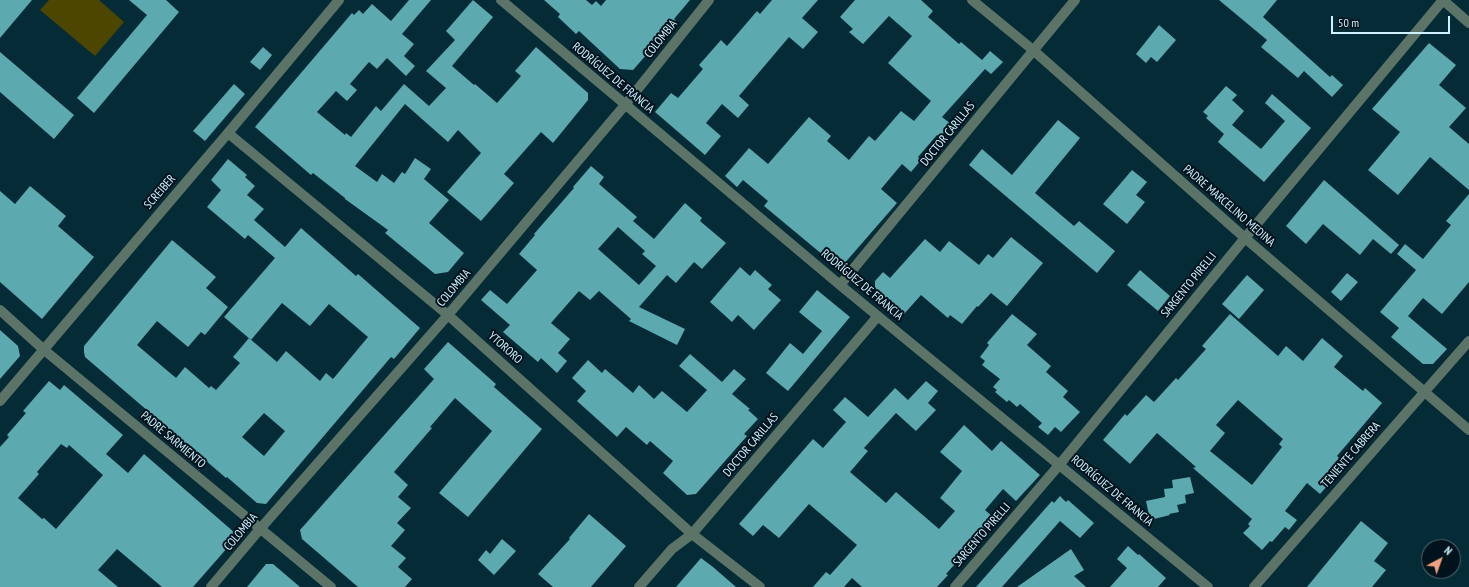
<!DOCTYPE html>
<meta charset="utf-8">
<style>
body{margin:0}
#map{position:relative;width:1469px;height:587px;overflow:hidden;background:#052b37;font-family:"PT Sans Narrow",sans-serif}
canvas{display:block}
.north{position:absolute;left:1421px;top:539px;width:40px;height:40px;box-sizing:border-box;background:#00131c;border:1px solid #536b76;border-radius:50%;rotate:41deg;font-size:11px;font-weight:700;line-height:16px;text-align:center;color:#cff0fd}
.north::after{content:'';display:block;margin:auto;width:14px;height:18px;background:#f2a07f;clip-path:polygon(50% 0,100% 100%,50% 72%,0 100%)}
.scale{position:absolute;left:1331px;top:16px;width:119px;height:18px;box-sizing:border-box;border:2px solid #cff0fd;border-top:0;padding-left:5px;font-size:12px;line-height:14px;white-space:nowrap;color:#cff0fd;-webkit-text-stroke:3px #00131c;paint-order:stroke}
</style>
<div id="map">
<canvas width="1469" height="587"></canvas>
<div class="north">N</div>
<div class="scale">50 m</div>
</div>
<script>
const ctx = document.querySelector('canvas').getContext('2d');
ctx.lineJoin = 'round';
function fillPath(path, color) { ctx.fillStyle = color; ctx.fill(path, 'evenodd'); }
const poly = rows => new Path2D(rows.map(r => 'M' + r).join(''));
function stroke(path, color, width, dash) { ctx.strokeStyle = color; ctx.lineWidth = width; ctx.lineCap = dash ? 'butt' : 'round'; ctx.setLineDash(dash || []); ctx.stroke(path); }
function write(font, color, halo, rows, align = 'center') {
  ctx.font = font + ' "PT Sans Narrow",sans-serif'; ctx.lineWidth = 4; ctx.setLineDash([]); ctx.textBaseline = 'middle'; ctx.strokeStyle = halo; ctx.fillStyle = color; for (const [text, x, y, turn = 0] of rows) {
    ctx.save(); ctx.translate(x, y); ctx.rotate((+turn || 0) * Math.PI / 180); ctx.textAlign = isNaN(turn) ? turn : align; if (halo) ctx.strokeText(text, 0, 0); ctx.fillText(text, 0, 0); ctx.restore();
  }
}
fillPath(poly([
 [49,0,99,0,124,22,95,56,40,10]
]), '#4c4601');
fillPath(poly([
 [0,0,32,0,0,38],
 [129,0,166,0,179,12,94,113,77,98,147,15],
 [409,0,431,0,402,34,414,44,404,56,415,66,406,76,387,58,377,69,369,62,350,84,357,90,347,101,336,91,317,112,345,135,346,133,351,137,376,106,381,111,404,84,429,106,446,88,426,71,455,40,446,31,473,0,493,17,452,66,474,85,475,84,497,103,521,76,515,71,536,47,588,93,588,100,553,143,541,132,504,174,514,183,481,221,447,192,481,153,458,130,448,142,405,104,355,166,377,182,382,174,394,183,402,172,405,174,415,158,431,169,424,179,449,200,429,223,464,253,448,272,435,274,385,233,388,230,345,199,345,198,313,173,311,175,255,127,352,13,354,15,359,10,363,14,372,4,391,21],
 [544,0,586,0,592,5,596,1,601,6,606,0,690,0,674,19,676,21,633,70,620,69,579,31,576,34,558,17,560,14],
 [772,0,818,0,802,18,818,32,803,49,789,37,739,96,749,105,738,118,722,104,706,123,721,136,705,155,655,112,671,93,678,98,703,69,699,65,721,40,727,46,757,11,760,14],
 [855,0,921,0,933,11,928,17,959,44,961,42,982,60,990,51,1003,62,991,74,985,69,942,117,951,124,940,137,937,135,918,157,921,160,911,172,902,164,881,189,897,203,843,265,835,265,764,206,768,201,743,180,737,187,725,176,749,148,768,164,809,117,831,136,827,141,849,160,869,136,875,141,901,111,914,121,931,101,888,63,912,36,889,16,863,44,849,32,853,29,840,17],
 [1219,0,1277,0,1263,17,1330,77,1332,75,1343,85,1332,97,1304,71,1298,78,1261,47,1267,40],
 [1159,25,1176,40,1157,62,1151,57,1146,63,1136,54],
 [1429,43,1456,65,1439,85,1466,108,1449,127,1469,144,1469,190,1430,157,1398,195,1368,170,1400,132,1372,109],
 [263,47,272,55,260,70,250,62],
 [0,52,74,115,54,139,0,92],
 [234,84,245,94,205,141,193,131],
 [1226,86,1237,95,1232,100,1244,111,1232,125,1261,149,1285,121,1265,103,1272,94,1311,128,1264,182,1218,142,1224,134,1206,118,1208,116,1203,112],
 [1058,120,1080,138,1035,193,1074,226,1079,221,1115,251,1097,273,969,165,982,149,1012,175],
 [228,159,247,175,245,177,255,186,247,195,264,209,254,220,285,247,301,228,356,276,358,274,420,328,394,359,391,357,266,504,257,503,227,477,226,478,85,357,84,352,84,346,172,240,216,277,206,288,228,307,205,335,201,332,188,347,157,321,137,345,176,378,185,367,209,388,211,386,216,390,240,363,233,357,249,338,277,362,286,351,320,381,326,373,333,379,368,337,329,304,310,326,282,303,251,340,224,317,275,258,248,235,245,239,207,207,221,190,211,180],
 [264,413,285,431,264,456,242,437],
 [591,166,604,177,599,184,637,217,633,221,654,239,685,203,702,218,700,221,726,243,702,269,694,262,676,283,667,275,639,307,685,329,677,345,629,321,631,319,599,291,590,300,579,291,551,323,570,339,558,353,567,361,557,373,541,358,538,362,503,332,510,325,481,300,490,290,507,304,537,270,519,254,535,235,534,234,574,188,573,187],
 [618,227,645,251,642,254,656,266,639,285,598,249],
 [1132,170,1147,182,1136,195,1145,202,1127,224,1103,204],
 [1324,180,1399,245,1391,254,1373,239,1360,255,1323,224,1306,244,1286,226],
 [30,186,66,216,58,226,94,257,42,319,0,282,0,191,15,204],
 [1469,194,1469,282,1442,314,1423,298,1408,316,1447,349,1433,364,1423,364,1391,337,1399,328,1380,312,1416,270,1397,254,1405,244,1423,259,1451,225,1446,221],
 [1011,237,1043,263,1007,306,991,293,978,307,977,306,962,324,950,315,948,318,921,295,904,314,875,289,875,281,883,272,890,278,925,239,940,252,949,241,979,265,988,254,993,258],
 [740,267,750,276,755,270,772,285,768,289,781,300,754,330,738,315,732,322,710,302],
 [1140,270,1170,296,1158,311,1127,285],
 [1347,273,1358,282,1341,301,1331,292],
 [1247,275,1264,290,1239,319,1222,304],
 [817,290,850,317,788,391,766,373,790,343,803,354,822,331,799,312],
 [1012,314,1037,334,1027,345,1051,366,1046,372,1068,391,1063,397,1080,412,1061,432,1055,427,1048,435,1038,427,1042,423,1020,404,1017,407,1009,400,1007,402,995,392,997,390,993,387,1000,379,982,365,985,361,980,357,989,345,987,343],
 [1230,314,1278,356,1286,346,1303,361,1322,338,1343,356,1334,367,1363,391,1365,388,1382,403,1337,456,1339,458,1329,470,1336,476,1320,494,1307,483,1285,511,1297,520,1289,530,1285,527,1272,542,1270,541,1262,550,1243,533,1250,526,1248,524,1252,519,1193,468,1196,467,1157,433,1130,464,1103,440,1125,414,1127,416,1146,395,1154,402,1176,378,1178,380,1206,349,1202,346],
 [1238,400,1283,439,1279,444,1282,447,1252,485,1210,451,1225,433,1216,425],
 [0,330,18,346,20,356,0,379],
 [448,342,496,384,494,387,542,429,468,517,439,493,492,431,455,398,430,427,432,428,394,472,408,485,398,497,411,508,397,523,405,530,391,546,406,558,398,567,412,579,405,587,358,587,302,539,300,530,434,379,424,369],
 [690,354,722,382,734,369,746,379,732,394,750,409,748,410,758,419,744,434,747,436,696,494,687,495,663,473,673,461,650,441,647,445,626,427,617,437,577,401,586,391,572,378,588,360,602,373,605,369,633,393,639,385,654,399,662,391,687,412,707,390,679,366],
 [49,381,60,390,64,385,123,435,106,454,128,473,144,454,235,533,235,539,193,587,162,587,117,549,98,570,118,587,0,587,0,447,9,437,7,435,26,413,23,411],
 [61,444,67,448,69,445,103,475,56,529,44,518,42,519,18,498,39,474,37,472],
 [926,381,938,391,928,403,936,410,916,431,896,413,864,448,868,451,850,472,886,503,896,492,939,529,955,511,940,498,962,471,940,452,964,425,992,451,1001,441,1040,475,1016,501,1003,489,985,510,995,519,946,574,948,575,937,587,862,587,852,578,844,587,813,587,826,572,830,575,857,545,809,504,779,538,763,525,753,536,739,524,813,439,823,448,846,422,833,410,845,397,868,417,895,388,908,400],
 [1190,477,1194,493,1185,495,1186,503,1177,505,1179,512,1169,514,1170,515,1150,520,1146,501,1165,497,1164,489,1173,488,1172,480],
 [1060,496,1066,502,1068,500,1094,523,1080,538,1060,521,1002,587,976,587,1052,501,1054,503],
 [589,514,626,546,591,587,553,587,538,574,570,539,569,538],
 [1361,521,1388,543,1374,561,1386,570,1372,587,1307,587],
 [502,539,516,551,494,575,478,560,486,550,490,554],
 [1128,546,1138,555,1139,554,1166,578,1158,587,1110,587,1127,568,1117,559],
 [1071,549,1084,570,1074,576,1086,587,1017,587],
 [701,558,713,567,736,587,676,587],
 [266,564,273,564,300,587,247,587]
]), '#5ca9b0');
stroke(poly([
 [501,0,840,285,1208,587],
 [972,0,1033,50,1245,238,1469,430],
 [1443,0,1469,23],
 [228,133,448,315,692,534,760,587],
 [840,285,1075,0],
 [0,310,43,349,331,587],
 [0,401,228,133,339,0],
 [211,587,260,529,448,315,625,105,709,0],
 [639,587,672,549,692,534,878,316],
 [955,587,1060,464,1245,238,1443,0],
 [1254,587,1469,341]
]), '#5b7467', 10);
write('12px', '#cff0fd', '#00131c', [
 ["COLOMBIA",661,39,-51],
 ["RODRÍGUEZ DE FRANCIA",613,78,40],
 ["DOCTOR CARILLAS",948,134,-51],
 ["SCREIBER",160,192,-49],
 ["PADRE MARCELINO MEDINA",1229,206,41],
 ["RODRÍGUEZ DE FRANCIA",862,285,40],
 ["SARGENTO PIRELLI",1189,285,-51],
 ["COLOMBIA",454,288,-50],
 ["YTORORO",505,348,42],
 ["PADRE SARMIENTO",173,440,40],
 ["DOCTOR CARILLAS",751,445,-50],
 ["TENIENTE CABRERA",1351,455,-49],
 ["RODRÍGUEZ DE FRANCIA",1112,491,40],
 ["COLOMBIA",241,532,-50],
 ["SARGENTO PIRELLI",982,535,-49]
]);
</script>
